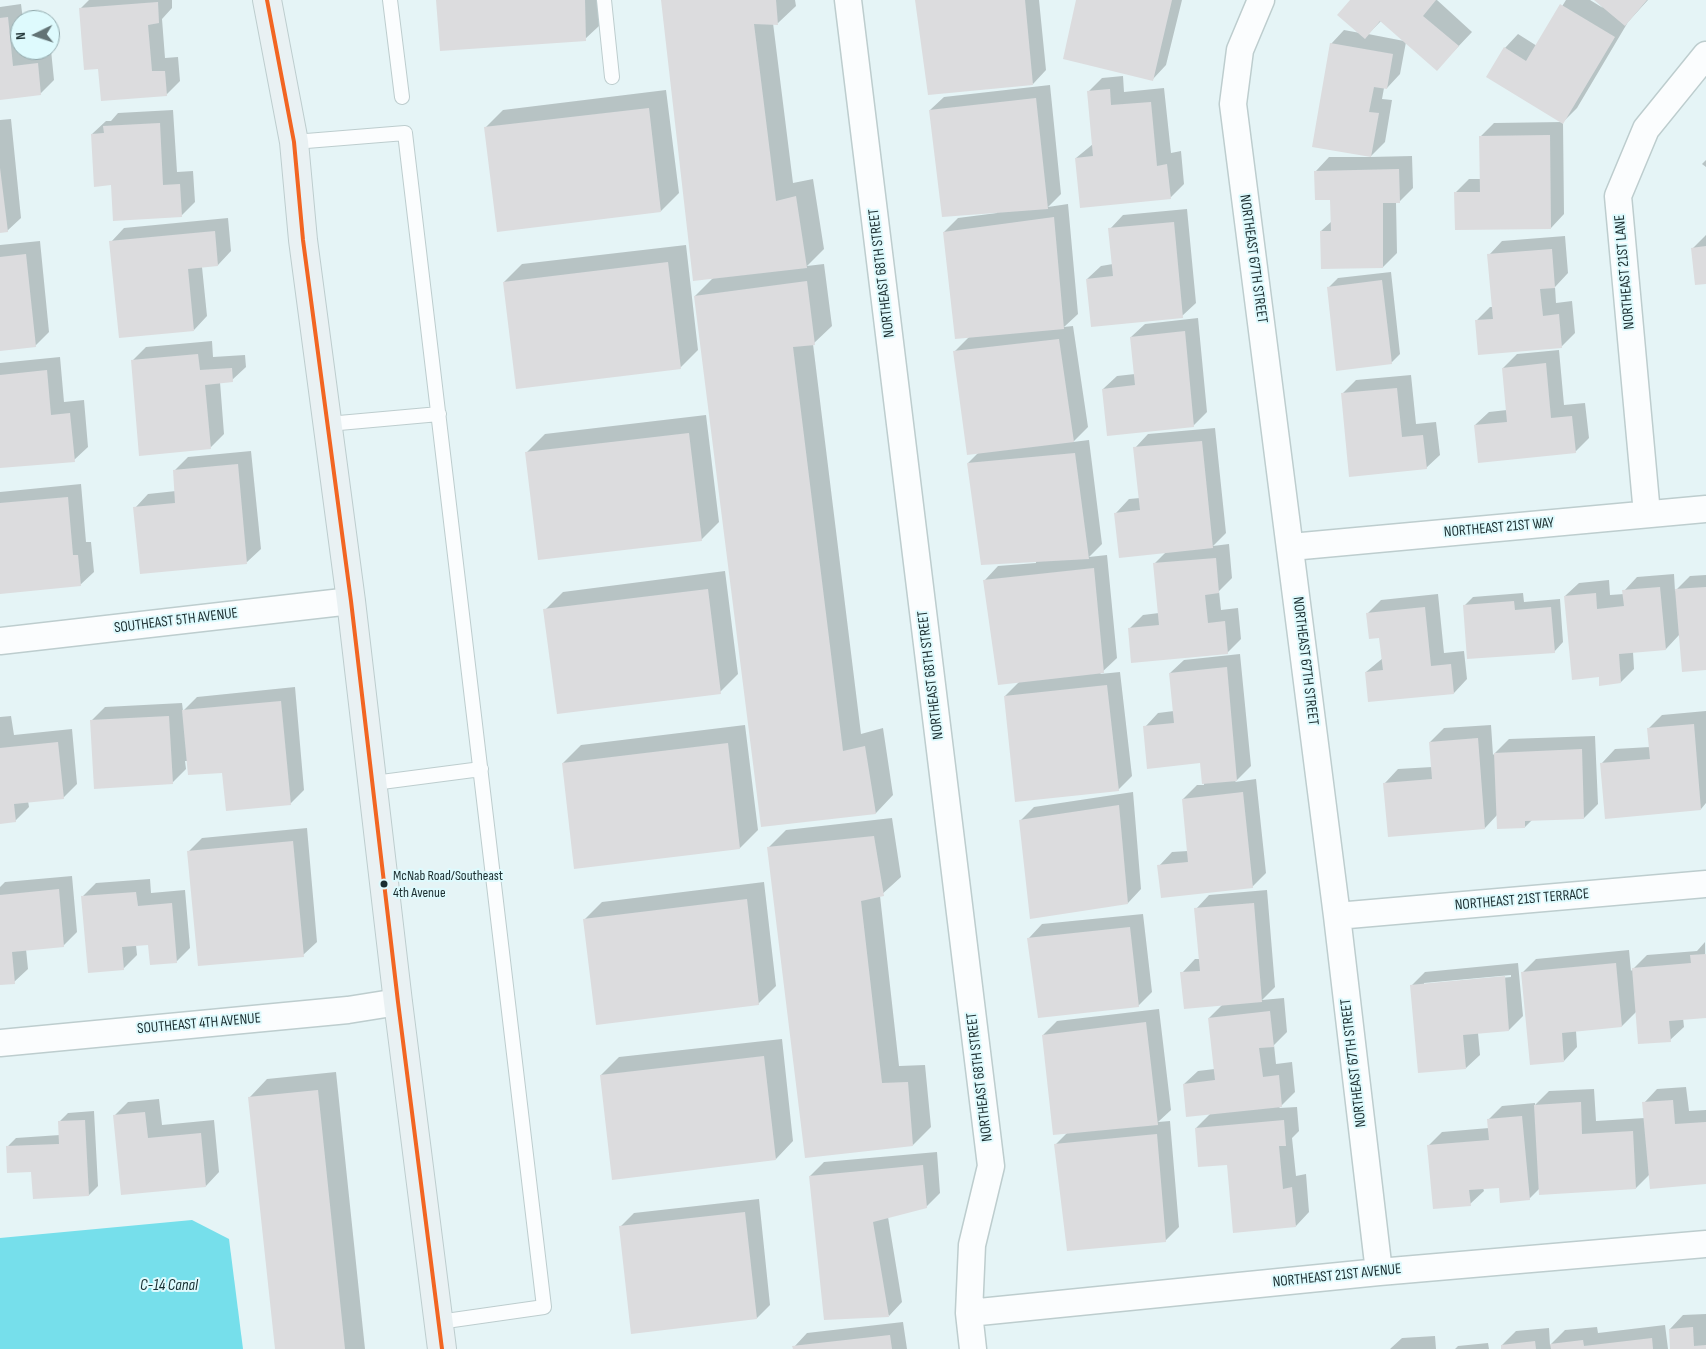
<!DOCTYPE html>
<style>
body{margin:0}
#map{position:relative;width:1706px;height:1349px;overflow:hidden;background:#e5f4f6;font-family:"Sofia Sans Condensed",sans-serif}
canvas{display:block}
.north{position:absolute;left:10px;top:10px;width:50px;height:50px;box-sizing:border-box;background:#defafd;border:1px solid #90a8ab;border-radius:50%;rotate:266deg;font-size:14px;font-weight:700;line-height:20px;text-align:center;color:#1b2e30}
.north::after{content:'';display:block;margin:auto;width:18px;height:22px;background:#627375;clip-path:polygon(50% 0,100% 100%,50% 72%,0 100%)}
</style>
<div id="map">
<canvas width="1706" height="1349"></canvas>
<div class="north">N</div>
</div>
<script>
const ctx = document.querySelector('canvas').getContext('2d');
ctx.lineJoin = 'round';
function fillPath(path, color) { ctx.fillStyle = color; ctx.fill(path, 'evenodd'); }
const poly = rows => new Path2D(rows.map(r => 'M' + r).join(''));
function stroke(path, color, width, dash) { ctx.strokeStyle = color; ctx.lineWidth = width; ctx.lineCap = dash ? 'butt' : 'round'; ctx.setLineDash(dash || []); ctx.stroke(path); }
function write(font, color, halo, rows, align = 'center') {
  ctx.font = font + ' "Sofia Sans Condensed",sans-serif'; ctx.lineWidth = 4; ctx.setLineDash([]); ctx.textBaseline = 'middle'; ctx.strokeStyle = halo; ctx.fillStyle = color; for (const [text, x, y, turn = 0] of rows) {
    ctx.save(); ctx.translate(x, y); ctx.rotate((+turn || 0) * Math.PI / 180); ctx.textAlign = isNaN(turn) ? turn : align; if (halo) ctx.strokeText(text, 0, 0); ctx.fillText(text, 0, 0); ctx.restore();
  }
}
fillPath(poly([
 [192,1220,229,1239,243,1349,0,1349,0,1238]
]), '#76dfeb');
fillPath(poly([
 [89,0,172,0,172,8,162,19,165,58,178,57,180,81,166,95,99,68,81,8],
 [437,0,598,0,599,26,585,39],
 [662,0,795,0,796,6,778,23,773,23,793,183,813,179,824,249,807,266,824,264,832,326,813,344,861,734,883,728,893,795,876,813,762,825,695,296,714,277],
 [916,0,1039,0,1046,70,1033,84],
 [1078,0,1182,0,1166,65,1153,79],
 [1352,0,1437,0,1472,32,1437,69,1406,42,1400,74,1387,88,1384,88,1382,99,1392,100,1385,142,1370,157,1412,156,1413,188,1399,202,1396,202,1397,253,1383,267,1321,231,1332,221,1332,198,1316,171,1329,157,1370,157,1331,44,1344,30,1360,33],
 [1381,21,1404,41,1368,34],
 [1566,0,1590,0,1603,8,1596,0,1648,0,1628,22,1577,108,1563,122,1505,48,1518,34,1537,46],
 [21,4,23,20,20,20,20,50,26,50,26,53,51,50,54,80,40,94,0,98,0,7],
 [1123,76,1124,92,1164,88,1171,153,1181,151,1184,184,1170,198,1076,158,1093,144,1088,92,1102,78],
 [1050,85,1061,194,1048,207,1068,204,1078,314,1064,327,1073,326,1088,427,1073,442,1089,440,1102,544,1089,557,1107,555,1117,658,1100,674,1120,672,1132,776,1118,790,1005,696,1020,681,985,580,998,566,1036,563,1036,560,968,463,979,452,955,351,970,336,944,232,958,218,997,213,997,211,930,110,944,97],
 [666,90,679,193,661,211,485,128,503,110],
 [173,110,177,172,193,171,195,202,181,216,112,184,92,134,106,121,111,121,118,113],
 [11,119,21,218,7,231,0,232,0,120],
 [1563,122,1564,214,1551,228,1455,193,1469,179,1481,179,1480,137,1494,123],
 [1706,160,1706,167,1702,164],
 [1187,209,1196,303,1182,316,1087,279,1101,266,1113,264,1110,229,1123,215],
 [228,218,231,251,218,265,202,267,207,316,194,330,111,242,124,228],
 [1706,235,1706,283,1693,248],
 [1565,236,1568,273,1555,287,1556,303,1572,301,1575,333,1561,347,1476,321,1490,307,1493,307,1489,255,1502,241],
 [40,241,49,332,35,346,0,349,0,245],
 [686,245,698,350,680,368,504,282,522,264],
 [1391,272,1400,354,1391,363,1329,287,1338,278],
 [1198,318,1207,412,1193,426,1103,389,1117,376,1135,374,1131,337,1145,324],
 [212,341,213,357,245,355,246,367,232,380,220,382,224,434,210,448,132,361,146,347],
 [1559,350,1564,405,1585,403,1589,438,1575,452,1475,425,1489,412,1507,410,1503,368,1517,354],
 [60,357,64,402,84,400,88,447,74,460,0,467,0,363],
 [1411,375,1416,424,1436,422,1440,455,1426,468,1342,394,1356,380],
 [706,415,719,522,701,540,527,452,545,434],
 [1215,428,1226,533,1213,546,1229,544,1232,578,1219,591,1221,610,1238,608,1241,639,1227,653,1129,629,1143,615,1159,613,1154,564,1166,552,1116,513,1129,499,1140,498,1135,448,1148,434],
 [251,451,261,549,247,562,141,573,135,508,148,494,176,491,174,471,188,457],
 [81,484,86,542,91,542,94,572,80,585,0,593,0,492],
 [725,571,738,674,720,692,545,610,563,592],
 [1674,574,1675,591,1690,576,1706,575,1706,669,1680,634,1666,649,1633,652,1634,669,1621,682,1600,676,1565,596,1579,583,1609,580,1610,595,1624,594,1624,591,1637,577],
 [1523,593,1524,602,1560,599,1563,642,1554,652,1464,606,1473,597],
 [1438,594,1444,653,1464,651,1467,679,1454,693,1366,672,1383,658,1380,636,1367,614,1381,600],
 [1240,654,1251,766,1235,782,1256,779,1266,873,1252,887,1159,866,1172,852,1188,851,1183,799,1197,785,1204,785,1201,762,1145,727,1158,713,1174,711,1170,673,1184,660],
 [295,687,304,790,290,804,223,771,188,761,185,761,186,769,172,783,91,721,105,707,182,703,183,711,197,697],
 [1706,711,1706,803,1701,809,1602,763,1615,749,1650,747,1648,729,1662,715],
 [11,716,14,735,72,729,77,784,63,798,28,801,29,807,15,821,0,822,0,717],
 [745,725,758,830,740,848,563,763,581,745],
 [1491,725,1493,755,1509,739,1595,736,1598,804,1584,818,1532,820,1525,827,1498,814,1485,828,1385,783,1398,769,1432,767,1430,742,1444,728],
 [1133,792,1141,889,1128,903,1020,821,1034,807],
 [892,818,901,877,880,896,899,1066,925,1065,931,1127,913,1145,806,1157,768,848,786,830],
 [307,828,317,942,303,955,189,851,202,838],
 [72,876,77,932,63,946,26,949,28,969,14,982,0,984,0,887,5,882],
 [150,879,151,893,185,890,190,948,176,962,149,943,136,945,137,955,123,969,83,896,96,883],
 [764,882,776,986,758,1004,584,920,602,902],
 [1267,890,1275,987,1262,1000,1284,998,1287,1032,1274,1045,1276,1064,1292,1062,1295,1092,1279,1108,1297,1107,1299,1131,1292,1138,1296,1176,1306,1174,1309,1212,1296,1226,1228,1163,1196,1128,1211,1113,1184,1084,1198,1071,1215,1069,1209,1018,1223,1004,1182,973,1195,959,1200,959,1196,909,1209,895],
 [1143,914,1152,992,1138,1006,1029,938,1042,924],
 [1705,942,1706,1016,1683,1018,1684,1027,1670,1040,1637,1011,1622,1026,1576,1031,1577,1047,1564,1061,1522,973,1536,959,1629,950,1631,971,1647,955,1697,951],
 [1518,963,1523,1016,1509,1030,1478,1033,1480,1055,1466,1068,1411,986,1425,972],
 [1511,975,1511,977,1424,985,1424,983],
 [1159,1009,1171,1110,1158,1122,1170,1121,1179,1227,1165,1241,1055,1145,1068,1132,1043,1035,1057,1021],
 [782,1039,793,1141,776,1159,601,1075,619,1057],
 [336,1072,365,1349,276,1349,250,1097,267,1079],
 [1686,1087,1689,1111,1706,1110,1706,1183,1650,1174,1636,1188,1540,1188,1529,1199,1500,1186,1483,1188,1484,1191,1470,1204,1428,1146,1442,1132,1489,1128,1488,1120,1502,1106,1535,1103,1535,1105,1549,1091,1594,1089,1596,1121,1645,1118,1644,1103,1657,1089],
 [159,1099,162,1125,214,1120,219,1172,206,1186,114,1116,128,1102],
 [94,1111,98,1186,89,1195,32,1171,7,1147,16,1138,60,1135,59,1122,68,1113],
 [937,1152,940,1193,926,1207,888,1217,902,1302,889,1316,810,1176,824,1162],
 [759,1199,770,1305,757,1318,620,1227,634,1213],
 [1706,1314,1706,1349,1671,1349,1670,1329,1683,1315],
 [903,1322,907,1349,794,1349,794,1347,807,1333],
 [1665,1325,1668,1349,1502,1349,1502,1345,1516,1331,1549,1328,1550,1345,1565,1330,1597,1327,1598,1333],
 [1435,1336,1436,1349,1390,1349,1402,1338],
 [1488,1343,1489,1349,1455,1349,1458,1346]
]), '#0003');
fillPath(poly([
 [436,0,585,0,586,41,440,51],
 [661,0,776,0,778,25,754,24,776,201,796,196,807,268,693,281],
 [915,0,1025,0,1033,85,928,95],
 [1076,0,1172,0,1153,81,1063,59],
 [1350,0,1436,0,1423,16,1459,46,1437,71,1380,21,1365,39,1337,15],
 [1594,0,1647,0,1625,26],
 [158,2,159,23,148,25,152,71,165,71,167,96,101,101,98,69,84,70,79,8],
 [1560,4,1615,37,1563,124,1486,77,1504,47,1526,61],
 [8,17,13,66,38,63,41,95,0,100,0,18],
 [1330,43,1393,54,1387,89,1374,87,1369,112,1379,113,1371,157,1312,147],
 [1110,89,1111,105,1151,102,1157,166,1167,164,1171,199,1080,208,1075,158,1093,156,1087,91],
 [1036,98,1048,209,942,217,929,110],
 [649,108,661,212,497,232,484,127],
 [160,123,163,185,180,184,182,217,113,221,111,185,94,187,91,134,104,133,103,126],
 [1550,135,1551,229,1455,230,1454,192,1480,192,1479,136],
 [0,168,8,232,0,233],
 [1399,169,1400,203,1383,203,1383,268,1321,269,1320,231,1331,231,1330,200,1315,200,1314,171],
 [1054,217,1064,329,955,339,943,232],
 [1174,222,1183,318,1091,327,1086,279,1113,276,1108,228],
 [215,231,218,266,188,269,194,331,119,338,109,241],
 [1706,246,1706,284,1695,285,1691,248],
 [1552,249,1555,288,1540,289,1543,316,1559,314,1562,348,1478,355,1475,320,1493,319,1487,254],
 [26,254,36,347,0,351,0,257],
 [668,262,681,369,516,389,503,282],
 [1382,280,1392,364,1336,371,1327,287],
 [807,281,815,345,793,347,843,751,865,746,876,814,761,827,694,296],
 [1185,331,1194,427,1107,436,1102,389,1135,385,1130,337],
 [1059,339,1074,442,967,455,953,351],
 [198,354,200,370,232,368,233,382,205,385,211,449,139,456,131,360],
 [1546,363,1551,418,1572,416,1576,453,1478,463,1474,425,1507,422,1502,368],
 [47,370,51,415,70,413,75,462,0,468,0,375],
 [1397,388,1402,437,1423,435,1427,469,1349,477,1341,393],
 [689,433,702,541,538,560,525,452],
 [1202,441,1213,548,1119,558,1114,513,1140,510,1133,447],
 [1075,453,1089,559,981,565,967,463],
 [238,464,247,564,140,574,133,507,175,503,173,470],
 [68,497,73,555,78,555,81,586,0,594,0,503],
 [1216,558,1219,593,1205,595,1208,623,1225,621,1228,654,1131,663,1128,628,1159,625,1153,563],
 [1094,568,1104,673,998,685,983,580],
 [1660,587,1666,650,1619,654,1621,683,1599,686,1599,677,1572,680,1564,596,1596,593,1597,609,1624,606,1622,590],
 [1706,587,1706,670,1682,672,1675,589],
 [708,589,721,694,557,714,543,609],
 [1514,601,1515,610,1551,607,1555,653,1467,659,1463,605],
 [1425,607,1431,666,1451,664,1454,694,1368,702,1365,672,1383,670,1379,638,1369,639,1366,613],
 [1227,667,1237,781,1202,784,1200,763,1147,769,1143,726,1174,723,1169,673],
 [1107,685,1119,791,1015,802,1004,696],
 [281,701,291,805,226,811,222,773,188,775,182,710],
 [169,716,173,784,94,789,90,720],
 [1694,724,1701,810,1605,819,1600,763,1650,759,1647,728],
 [1478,738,1485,829,1388,837,1383,783,1432,779,1429,742],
 [58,742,64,799,14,804,16,822,0,824,0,748],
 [728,743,740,849,574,869,562,763],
 [1582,749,1584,819,1525,821,1525,828,1497,829,1494,753],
 [1243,792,1253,888,1161,898,1157,865,1188,862,1182,799],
 [1119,805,1128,904,1030,919,1019,820],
 [874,836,884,896,861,901,882,1083,908,1082,913,1146,805,1158,767,847],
 [293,841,304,957,198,966,187,851],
 [59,889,64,947,12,952,15,984,0,985,0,895],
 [136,892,138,906,172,903,177,963,150,965,148,945,122,947,124,970,88,973,81,896],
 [747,899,759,1005,596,1025,583,919],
 [1254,903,1262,1002,1184,1009,1180,972,1200,971,1194,908],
 [1130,927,1139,1007,1038,1018,1027,938],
 [1706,954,1706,1018,1669,1021,1671,1042,1638,1044,1632,968,1691,963,1690,955],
 [1616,963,1622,1027,1562,1033,1564,1062,1530,1065,1521,972],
 [1505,976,1509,1031,1463,1035,1466,1069,1418,1073,1410,985],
 [1270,1011,1274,1047,1259,1048,1263,1077,1279,1075,1282,1107,1186,1117,1183,1084,1215,1080,1208,1018],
 [1146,1022,1158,1125,1053,1135,1042,1035],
 [764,1056,776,1160,612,1180,600,1075],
 [318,1090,345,1349,275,1349,248,1097],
 [1673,1100,1675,1124,1706,1122,1706,1184,1650,1189,1642,1102],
 [1581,1102,1582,1134,1633,1131,1636,1189,1539,1195,1534,1105],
 [145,1112,148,1138,201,1133,206,1187,121,1195,113,1115],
 [1522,1116,1530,1200,1500,1203,1499,1188,1469,1190,1471,1206,1433,1209,1427,1145,1489,1140,1487,1119],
 [85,1120,89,1196,33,1199,31,1172,7,1173,6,1146,59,1144,58,1121],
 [1284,1120,1286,1146,1279,1146,1283,1189,1292,1187,1296,1227,1233,1233,1227,1165,1198,1167,1195,1128],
 [1157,1134,1166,1242,1067,1251,1054,1144],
 [923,1165,927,1208,873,1222,889,1317,824,1320,809,1176],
 [745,1212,757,1319,631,1334,619,1226],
 [1693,1327,1694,1346,1706,1345,1706,1349,1670,1349,1669,1329],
 [890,1335,892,1349,793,1349,792,1346],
 [1652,1338,1653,1349,1551,1349,1550,1344,1583,1340,1584,1346],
 [1535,1341,1536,1349,1501,1349,1501,1345]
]), '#dcdcde');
const lane = poly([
 [390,0,402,97],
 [604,0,612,77],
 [294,142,405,133,544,1307,439,1322],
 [328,424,439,414],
 [374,783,481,769]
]);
const street = poly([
 [848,0,991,1166,972,1245,969,1313,973,1349],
 [1261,0,1240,50,1233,104,1337,916,1379,1272],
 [1647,514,1618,196,1646,129,1706,55],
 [1291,547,1706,509],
 [0,641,351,601],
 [1337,916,1706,884],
 [0,1043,348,1010,398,1002],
 [969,1313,1379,1272,1706,1244]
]);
const secondary = poly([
 [267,0,294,142,303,240,351,601,398,1002,442,1349]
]);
stroke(lane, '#bdcdce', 16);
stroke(street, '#bdcdce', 29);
stroke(secondary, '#bdcdce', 30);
stroke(lane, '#fbfdfe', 14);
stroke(street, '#fbfdfe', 26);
stroke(secondary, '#e9f1f3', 28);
stroke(poly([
 [267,0,294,142,303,240,351,601,398,1002,442,1349]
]), '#f26522', 4);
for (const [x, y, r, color] of [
 [384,884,4.5,"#1b2e30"]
]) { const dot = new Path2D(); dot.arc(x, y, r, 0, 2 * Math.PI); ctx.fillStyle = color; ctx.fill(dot); stroke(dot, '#defafd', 2); }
write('14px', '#1b2e30', '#defafd', [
 ["McNab Road/Southeast",393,876],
 ["4th Avenue",393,893]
], 'left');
write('15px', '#1b2e30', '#defafd', [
 ["NORTHEAST 67TH STREET",1253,259,82],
 ["NORTHEAST 21ST LANE",1625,272,-95],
 ["NORTHEAST 68TH STREET",882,273,-97],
 ["NORTHEAST 21ST WAY",1499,528,-5],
 ["SOUTHEAST 5TH AVENUE",176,621,-7],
 ["NORTHEAST 67TH STREET",1305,661,83],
 ["NORTHEAST 68TH STREET",931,675,-97],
 ["NORTHEAST 21ST TERRACE",1522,900,-5],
 ["SOUTHEAST 4TH AVENUE",199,1024,-5],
 ["NORTHEAST 67TH STREET",1354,1063,-97],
 ["NORTHEAST 68TH STREET",980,1077,-97],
 ["NORTHEAST 21ST AVENUE",1337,1276,-6]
]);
write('italic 16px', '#162e31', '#defafd', [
 ["C-14 Canal",169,1286]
]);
</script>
